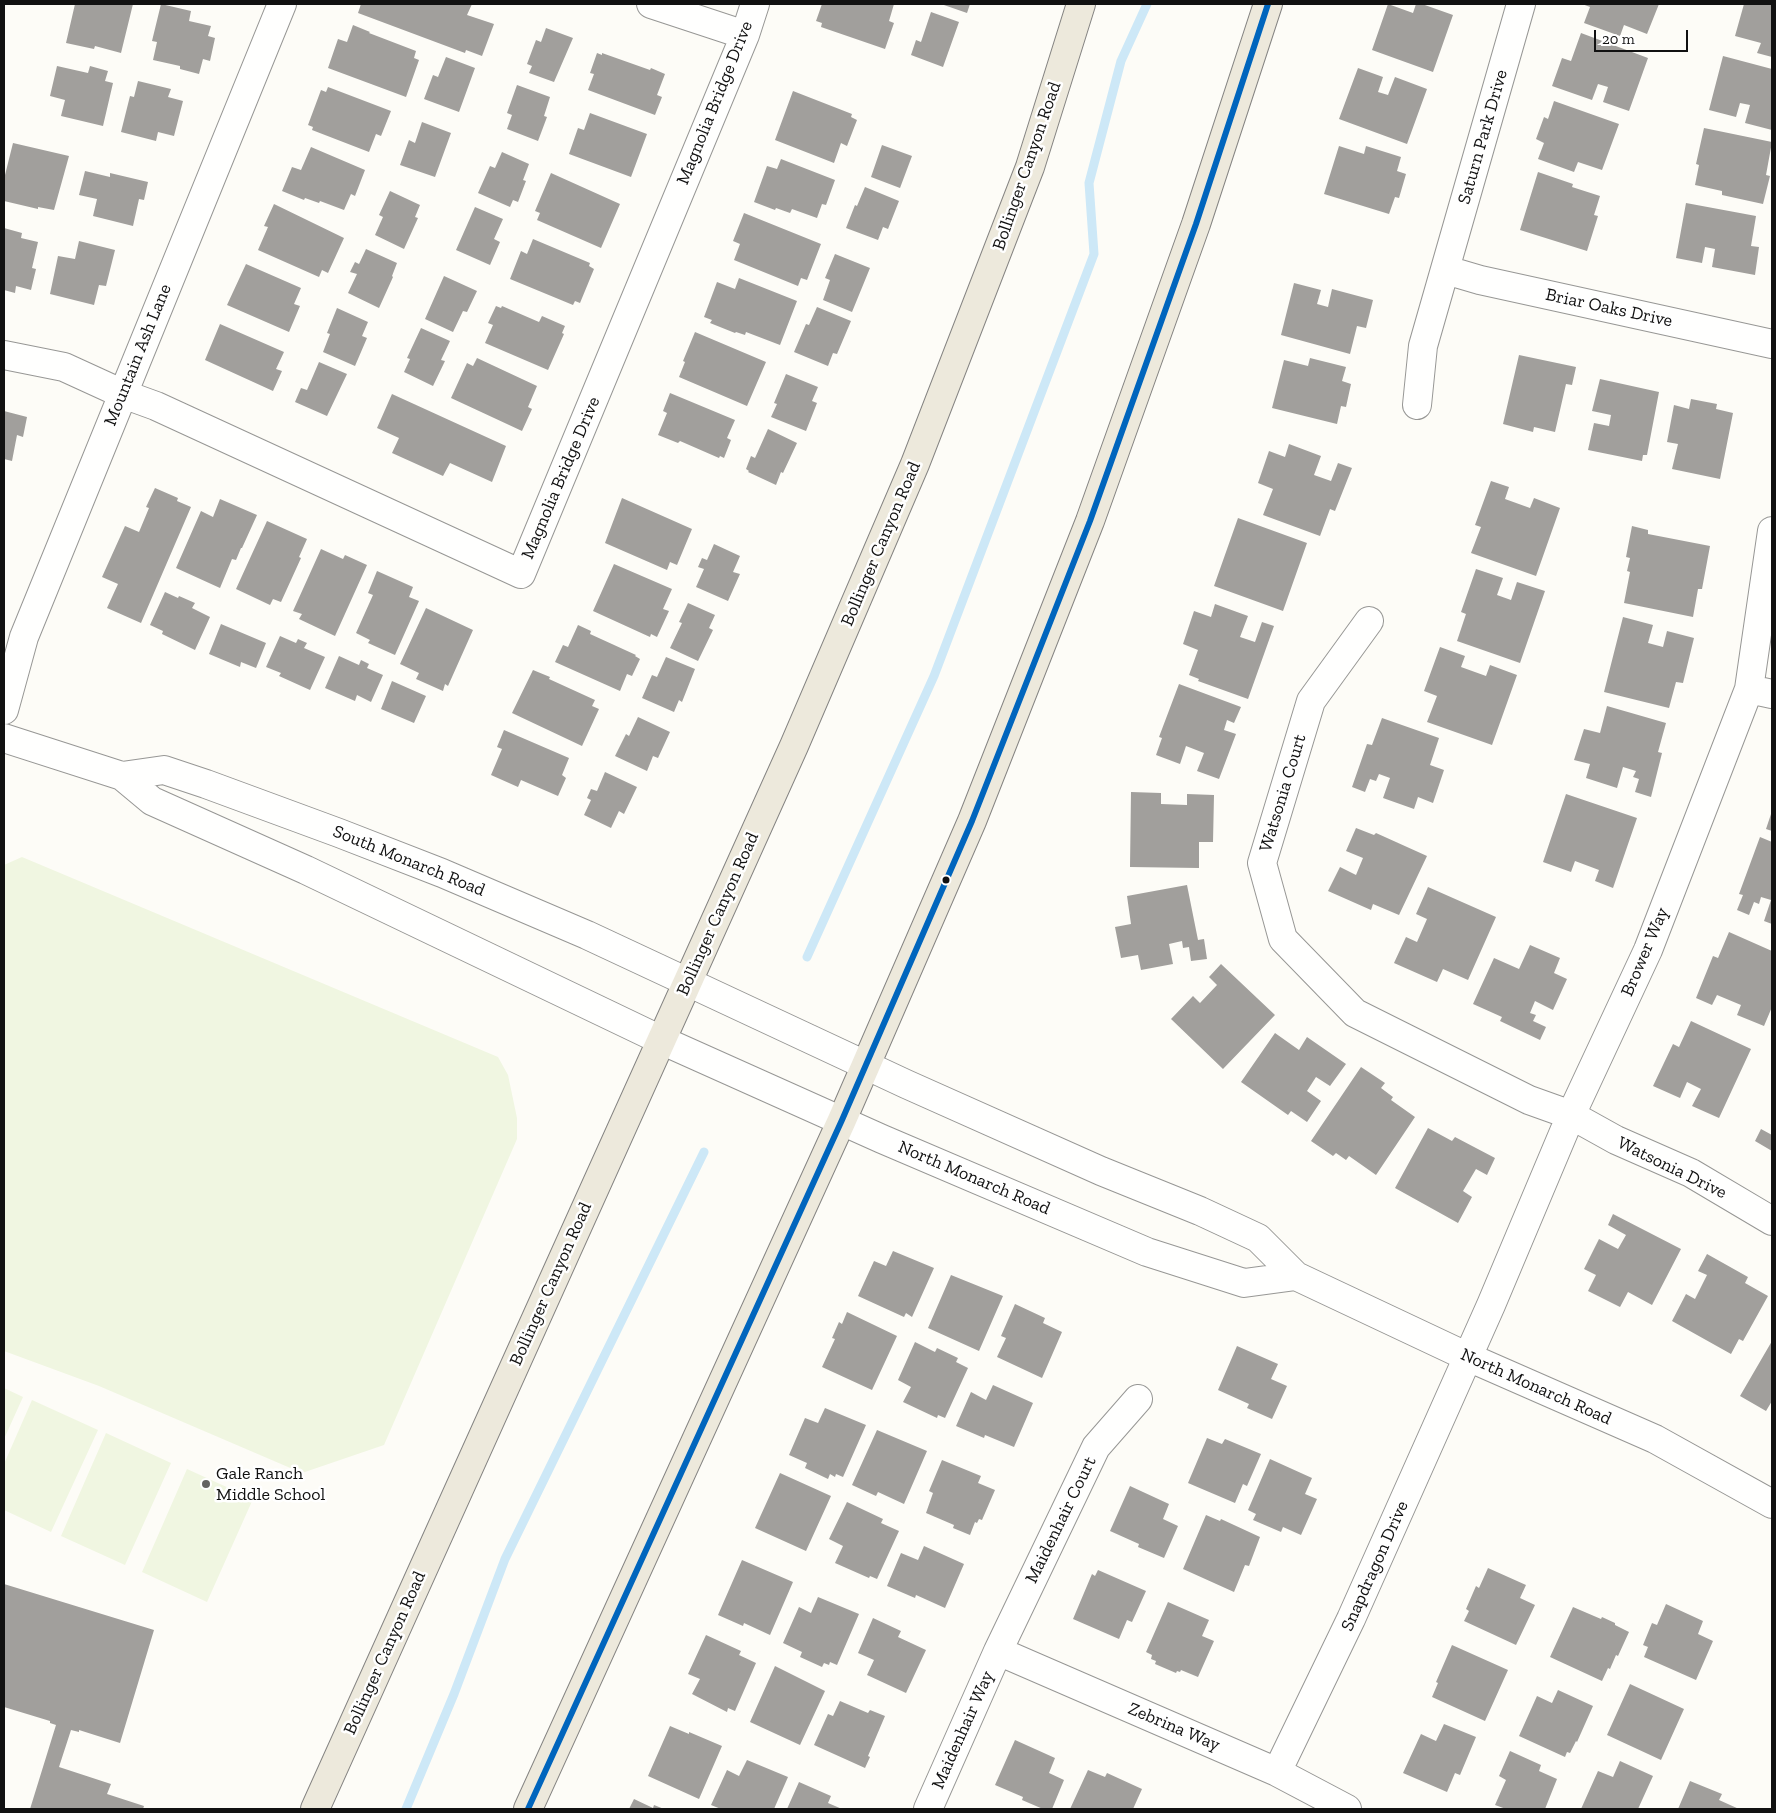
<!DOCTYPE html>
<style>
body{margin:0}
#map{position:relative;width:1776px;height:1813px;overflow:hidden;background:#fdfcf7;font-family:"Zilla Slab",serif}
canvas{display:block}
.frame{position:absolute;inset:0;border:5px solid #111;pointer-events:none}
.scale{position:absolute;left:1594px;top:30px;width:94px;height:22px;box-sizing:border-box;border:2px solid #111;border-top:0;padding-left:6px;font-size:15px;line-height:18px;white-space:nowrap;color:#111;-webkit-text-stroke:4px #fff;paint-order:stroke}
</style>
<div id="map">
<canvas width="1776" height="1813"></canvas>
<div class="frame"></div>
<div class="scale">20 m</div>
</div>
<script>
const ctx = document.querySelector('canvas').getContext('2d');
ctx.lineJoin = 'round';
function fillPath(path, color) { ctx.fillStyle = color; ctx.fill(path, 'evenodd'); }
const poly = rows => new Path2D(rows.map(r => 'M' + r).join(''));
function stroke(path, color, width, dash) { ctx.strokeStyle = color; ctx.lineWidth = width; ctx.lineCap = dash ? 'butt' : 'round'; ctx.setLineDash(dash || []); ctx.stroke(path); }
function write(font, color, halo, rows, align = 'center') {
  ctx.font = font + ' "Zilla Slab",serif'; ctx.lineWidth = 5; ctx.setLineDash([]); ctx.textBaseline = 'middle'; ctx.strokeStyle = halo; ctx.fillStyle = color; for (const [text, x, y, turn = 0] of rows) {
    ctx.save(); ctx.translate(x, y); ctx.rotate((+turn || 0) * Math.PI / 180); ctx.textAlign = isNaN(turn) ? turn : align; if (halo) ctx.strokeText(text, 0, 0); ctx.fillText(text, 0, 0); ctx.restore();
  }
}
fillPath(poly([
 [22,857,498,1057,508,1075,517,1118,517,1139,384,1445,302,1473,99,1386,4,1351,4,865],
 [4,1388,23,1397,4,1439],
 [32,1400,98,1430,51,1532,4,1510,4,1464],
 [106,1433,171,1463,125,1565,61,1536],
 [187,1469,253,1499,207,1602,142,1572]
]), '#f0f6e1');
stroke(poly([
 [807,957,934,676,1094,254,1089,183,1121,61,1147,4],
 [406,1809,454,1694,505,1559,704,1152]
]), '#cde8f7', 9);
fillPath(poly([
 [75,4,133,4,121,53,95,46,94,49,66,43],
 [161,4,191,11,189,21,211,26,208,36,215,38,210,61,203,59,199,74,180,69,180,66,153,60,157,42,152,41],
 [361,4,472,4,467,15,494,24,482,56,466,50,465,53,358,13],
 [822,4,894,4,889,21,894,23,885,49,821,27,822,23,816,21],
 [941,4,970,4,967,13],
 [1388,4,1413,13,1416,4,1422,4,1453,15,1433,72,1372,50],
 [1582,4,1659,4,1647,34,1624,25,1620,36,1584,23,1590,7],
 [1744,4,1772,4,1772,57,1757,53,1761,43,1735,36],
 [931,12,959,22,943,67,911,55,916,40,921,42],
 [353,25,370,32,369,33,416,51,414,58,419,60,406,97,328,68,338,39,347,42],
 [546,28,573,38,554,82,529,73,532,66,527,64,536,40,541,42],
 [1581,33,1648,58,1629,111,1603,102,1608,87,1598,84,1592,100,1552,86,1562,58,1571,61],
 [597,53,602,55,602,53,650,70,651,68,665,74,657,95,662,97,655,115,588,90,594,74,590,73],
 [1723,56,1772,69,1772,130,1745,123,1750,105,1740,103,1736,117,1709,110],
 [446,57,475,68,459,112,424,99,433,75,438,77],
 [57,66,88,73,90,66,108,71,105,81,113,83,103,126,61,116,65,100,50,96],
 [1358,68,1383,77,1378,92,1388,95,1395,77,1427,89,1407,144,1339,119],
 [138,81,171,89,168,97,183,101,174,136,158,132,156,141,121,132,130,96,134,97],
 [517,85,550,97,544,116,547,117,538,141,507,129,512,115,507,113],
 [328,87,391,111,381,136,376,134,369,152,312,130,313,127,308,125,321,90,326,92],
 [793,91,852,114,851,117,857,120,847,146,841,143,834,163,775,140],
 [1554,101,1619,124,1602,170,1578,162,1574,172,1538,159,1544,143,1536,139,1544,117,1548,119],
 [590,113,647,134,631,177,569,154,578,128,584,130],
 [422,122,451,133,435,177,400,165,409,140,415,143],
 [1704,128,1772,142,1766,175,1770,176,1763,204,1722,195,1722,191,1695,185,1699,165,1696,164],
 [13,143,69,156,54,210,38,207,38,209,4,201,4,179],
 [882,145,912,156,900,188,871,177],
 [1339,146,1364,154,1366,146,1401,157,1397,171,1406,174,1399,198,1395,197,1389,214,1324,194],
 [311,147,365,170,355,196,351,194,344,210,320,201,319,203,305,198,304,200,282,191,292,167,301,170],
 [502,152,529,164,523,180,526,181,518,202,513,200,510,207,478,193,490,166,495,168],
 [781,159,835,180,826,205,822,204,817,218,792,209,790,213,776,208,775,210,754,202,767,166,777,169],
 [85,171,110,177,110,173,148,182,144,200,139,199,133,226,93,216,97,199,79,195],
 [1538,172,1573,184,1572,187,1600,196,1594,215,1598,216,1587,251,1520,230],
 [551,173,620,204,601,248,537,220,540,213,535,211],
 [865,187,899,201,888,229,883,227,878,240,846,228,855,205,857,206],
 [390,191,420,205,415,217,418,218,404,249,375,235,383,217,379,215],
 [1686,203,1756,216,1751,246,1759,247,1755,275,1712,267,1715,249,1705,247,1702,263,1676,258],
 [274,204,344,238,328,273,322,270,319,277,258,250,268,227,264,226],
 [475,207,503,219,494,239,500,242,490,265,456,250],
 [744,213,821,244,807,280,801,278,798,286,734,260,740,244,733,241],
 [4,228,22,233,21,238,38,242,32,268,36,269,31,290,16,286,15,293,4,290],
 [533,239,590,263,589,266,594,269,580,303,575,301,573,305,510,279,521,251,527,254],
 [79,241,115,250,106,286,99,285,94,305,50,294,58,256,75,259],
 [366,249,397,263,392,276,393,277,379,308,348,293,357,274,350,272,355,262,359,264],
 [835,254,870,268,852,312,823,300,830,280,825,278],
 [246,264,301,288,294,304,300,306,289,332,227,305],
 [444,276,477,291,467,312,463,311,453,332,425,319],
 [739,278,797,301,780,345,746,332,745,335,736,332,735,333,710,323,712,320,704,317,717,282,735,289],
 [1294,283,1321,290,1317,304,1328,307,1332,289,1373,300,1366,328,1357,326,1350,354,1281,335],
 [496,306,501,308,502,306,539,322,542,316,565,326,562,333,564,334,548,370,485,343,493,325,488,323],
 [817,307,851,321,837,354,833,353,828,366,794,352,806,324,809,325],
 [337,308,368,322,362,336,367,338,355,366,323,352,330,334,327,333],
 [220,324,284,352,276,369,282,371,273,391,205,360],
 [421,328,450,341,441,360,445,361,433,386,404,372,410,359,407,358],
 [695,332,766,362,747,406,679,377,685,362,683,361],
 [1519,355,1576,367,1572,385,1566,384,1555,432,1534,427,1533,432,1503,424],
 [477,358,537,386,528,407,532,409,522,431,451,398,467,363,473,366],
 [1310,358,1346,367,1342,381,1351,384,1346,407,1341,406,1337,424,1272,408,1284,360,1308,366],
 [319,362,347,374,327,416,295,402,301,388,307,390],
 [786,374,818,387,812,401,817,403,806,431,771,417,777,404,774,403],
 [1600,379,1659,392,1647,455,1643,455,1642,461,1588,450,1594,423,1609,426,1611,415,1592,411],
 [670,393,735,420,727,438,731,440,724,458,720,456,719,458,680,441,678,443,658,435,667,413,663,411],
 [392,394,506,446,492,482,450,463,443,476,392,453,399,438,377,428],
 [1691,399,1717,404,1716,409,1733,413,1720,479,1672,469,1678,444,1667,442,1674,405,1689,409],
 [4,411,27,417,23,437,17,435,12,461,4,459],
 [768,429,797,443,783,473,781,472,776,485,748,472,749,471,746,469,751,456,755,458],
 [1289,444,1321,456,1314,475,1331,481,1338,463,1352,468,1335,511,1330,509,1320,536,1263,515,1273,489,1258,483,1269,451,1285,457],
 [1491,481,1509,487,1505,499,1530,508,1534,498,1560,508,1536,576,1471,553,1481,527,1475,525],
 [155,488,178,498,177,501,191,507,141,623,107,608,118,584,102,577,125,526,139,532,149,508,146,507],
 [622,498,692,529,677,565,670,562,667,570,605,543],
 [220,499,257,515,242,548,241,548,236,560,232,559,220,588,176,568,201,511,213,517],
 [1238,518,1307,543,1283,611,1214,586],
 [267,521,307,539,299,557,301,558,281,602,273,599,270,605,236,589],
 [1632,526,1648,530,1648,534,1710,546,1702,589,1698,589,1693,617,1624,603,1630,572,1627,571,1630,558,1626,557],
 [714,544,740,556,733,572,740,574,728,601,696,587,704,569,698,567,702,558,707,560],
 [321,549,343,559,345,555,367,565,335,636,299,619,302,614,293,611],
 [614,564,672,589,663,609,669,611,657,637,651,634,650,637,593,611],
 [1476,569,1503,578,1497,595,1511,600,1517,582,1545,591,1520,663,1457,641,1466,614,1461,612],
 [377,571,413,587,409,597,419,601,395,655,368,643,370,640,356,633,373,595,368,593],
 [165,592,178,598,179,596,195,603,192,608,210,617,195,650,162,634,163,631,150,625],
 [688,603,715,615,709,628,713,630,698,661,670,648,682,623,679,622],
 [1215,604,1248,616,1240,637,1255,642,1262,622,1274,626,1248,699,1198,681,1199,679,1189,675,1198,650,1183,644,1194,611,1211,617],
 [426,608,473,630,448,686,445,684,443,691,416,679,419,673,400,664],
 [1623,617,1653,625,1648,643,1663,647,1667,631,1694,638,1683,683,1676,682,1669,708,1604,692],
 [221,624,266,643,256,668,241,662,240,667,209,654],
 [578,625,591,631,590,634,636,655,635,656,640,659,632,676,627,674,620,691,555,662,563,645,568,647],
 [280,636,296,643,298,639,307,643,304,648,325,657,310,690,279,676,281,673,266,667],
 [1440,647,1465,656,1461,667,1486,676,1490,665,1517,675,1492,745,1427,722,1437,696,1424,691],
 [339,656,359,665,361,660,369,664,367,668,383,675,371,702,357,695,355,701,325,688],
 [666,657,695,669,682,702,679,700,674,712,642,698,652,675,657,677],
 [533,670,550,677,549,679,595,700,592,706,599,709,582,746,512,713],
 [392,681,426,696,414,723,381,709],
 [1179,684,1241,707,1234,723,1227,720,1224,730,1236,734,1219,779,1197,771,1204,753,1186,746,1180,764,1156,755,1162,738,1159,737],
 [1607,706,1666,723,1658,752,1662,753,1651,797,1635,792,1639,779,1633,777,1636,771,1623,767,1617,788,1586,778,1590,764,1574,760,1584,729,1600,733],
 [638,717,670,732,658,758,653,756,647,771,615,756,626,734,629,736],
 [1382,718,1439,738,1430,765,1444,770,1433,803,1418,797,1414,809,1383,798,1390,778,1379,774,1376,781,1370,779,1365,792,1352,787,1367,744,1372,745],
 [504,730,569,758,562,775,566,778,558,796,521,780,518,787,491,775,502,749,497,747],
 [605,772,637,787,624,814,619,811,611,828,584,815,591,800,587,798,591,789,597,791],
 [1131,792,1161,793,1161,804,1187,805,1187,794,1214,795,1213,842,1199,842,1199,868,1130,867],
 [1566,794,1637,818,1613,888,1595,881,1599,870,1575,861,1571,872,1543,862],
 [1772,811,1772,831,1766,829],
 [1356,828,1374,835,1376,833,1427,856,1399,915,1373,904,1371,910,1328,891,1340,867,1356,875,1363,858,1346,851],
 [1760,837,1772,842,1772,924,1764,921,1771,900,1761,897,1759,904,1754,902,1749,915,1737,910,1743,895,1739,894],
 [1187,885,1198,940,1204,939,1207,959,1191,961,1189,947,1183,948,1182,941,1169,944,1173,964,1141,970,1138,955,1121,958,1115,927,1131,924,1127,896],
 [1428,887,1496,917,1468,980,1443,969,1437,982,1394,963,1406,937,1417,942,1427,919,1416,914],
 [1729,932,1772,951,1772,1007,1764,1026,1737,1015,1741,1005,1717,995,1712,1005,1696,998,1713,956,1718,958],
 [1530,945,1560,958,1554,973,1567,979,1553,1010,1535,1001,1530,1013,1536,1015,1533,1021,1546,1027,1540,1040,1500,1021,1502,1017,1473,1004,1494,958,1519,969],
 [1221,964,1275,1015,1223,1069,1171,1019,1193,996,1200,1003,1217,985,1209,977],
 [1691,1021,1751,1049,1719,1118,1692,1106,1701,1089,1687,1082,1680,1098,1653,1086,1673,1044,1679,1047],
 [1275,1033,1299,1050,1307,1037,1346,1064,1330,1086,1316,1077,1307,1091,1321,1101,1307,1122,1291,1111,1288,1115,1241,1082],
 [1361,1067,1385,1083,1381,1088,1393,1097,1391,1100,1415,1117,1376,1175,1349,1156,1346,1160,1336,1153,1333,1156,1311,1141],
 [1428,1128,1452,1141,1455,1137,1495,1158,1487,1175,1476,1169,1463,1191,1472,1197,1458,1223,1395,1188],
 [1761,1129,1772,1135,1772,1151,1755,1141],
 [1613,1214,1681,1249,1652,1305,1628,1292,1620,1307,1588,1291,1596,1275,1584,1269,1599,1239,1618,1249,1626,1235,1608,1225],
 [893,1251,934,1268,912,1317,906,1313,904,1317,858,1296,874,1261,886,1266],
 [1707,1254,1748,1277,1745,1283,1768,1296,1743,1341,1739,1339,1731,1354,1672,1321,1686,1294,1695,1299,1707,1275,1698,1271],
 [951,1275,1003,1296,979,1351,928,1328],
 [1015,1304,1045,1318,1043,1323,1062,1332,1042,1378,997,1357,1006,1338,1001,1336],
 [847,1312,897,1336,872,1390,822,1367,835,1339,832,1338,839,1322,842,1324],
 [1772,1341,1772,1401,1766,1411,1740,1396],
 [915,1342,935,1352,937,1348,958,1358,956,1362,968,1368,945,1418,938,1415,937,1418,903,1402,911,1387,898,1380],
 [1237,1346,1278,1364,1271,1379,1287,1386,1272,1419,1247,1408,1249,1404,1218,1390],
 [993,1385,1033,1403,1014,1447,985,1435,984,1438,956,1426,971,1392,986,1400],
 [825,1408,866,1425,843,1477,836,1474,835,1477,830,1474,828,1479,805,1468,807,1463,789,1455,805,1418,818,1423],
 [877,1430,927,1451,904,1504,878,1492,876,1496,852,1485],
 [1207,1438,1222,1444,1225,1439,1261,1454,1247,1486,1243,1484,1235,1503,1188,1483],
 [1270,1459,1312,1478,1305,1494,1317,1499,1301,1535,1283,1527,1281,1532,1253,1520,1256,1514,1248,1510],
 [942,1460,981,1476,978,1483,995,1490,982,1520,979,1519,977,1523,975,1522,970,1535,953,1528,954,1525,926,1513,933,1493,929,1491],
 [780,1473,831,1496,806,1551,755,1528],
 [1130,1486,1169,1504,1163,1519,1178,1526,1164,1558,1138,1547,1139,1544,1110,1531],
 [847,1502,883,1519,881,1523,899,1531,877,1579,870,1576,869,1578,835,1563,843,1546,829,1539],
 [1206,1515,1220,1521,1221,1519,1260,1537,1249,1566,1245,1565,1234,1592,1183,1569],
 [924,1546,964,1564,945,1608,916,1595,915,1598,887,1586,901,1553,918,1560],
 [742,1560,793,1582,770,1635,744,1623,743,1626,718,1615],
 [1488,1568,1526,1585,1520,1598,1535,1605,1516,1645,1464,1621,1469,1611,1466,1609,1476,1586,1479,1588],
 [1098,1570,1146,1591,1132,1622,1127,1620,1119,1639,1073,1619,1092,1574,1095,1576],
 [4,1584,154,1630,120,1743,79,1730,79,1732,71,1730,59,1767,111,1784,107,1794,144,1806,143,1809,30,1809,56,1725,50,1723,50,1721,4,1707],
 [818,1597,859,1614,837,1665,830,1662,829,1665,824,1663,822,1667,800,1657,802,1652,783,1643,799,1607,811,1613],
 [1168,1602,1209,1620,1202,1636,1214,1641,1198,1677,1181,1670,1180,1672,1177,1671,1176,1673,1155,1664,1156,1661,1151,1659,1152,1655,1146,1652],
 [1666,1604,1703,1621,1698,1634,1713,1641,1696,1680,1644,1657,1648,1647,1643,1645,1652,1623,1657,1625],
 [1573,1607,1601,1619,1602,1617,1615,1623,1615,1625,1629,1632,1618,1656,1616,1655,1610,1669,1608,1668,1602,1681,1550,1657],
 [873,1618,901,1631,898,1637,926,1650,906,1693,867,1675,874,1660,858,1653],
 [706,1635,741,1651,739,1655,756,1663,735,1711,728,1708,727,1712,692,1694,700,1679,688,1674],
 [1452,1645,1508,1670,1485,1721,1432,1697,1438,1683,1436,1682],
 [775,1666,825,1691,800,1745,750,1722],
 [1630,1684,1684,1709,1661,1760,1607,1735],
 [1558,1690,1593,1706,1577,1742,1576,1741,1570,1753,1567,1752,1565,1757,1519,1736,1537,1696,1552,1703],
 [840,1701,868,1713,870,1710,885,1716,868,1756,870,1757,865,1768,814,1745,828,1714,833,1716],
 [1444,1724,1476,1737,1460,1775,1455,1773,1447,1792,1403,1773,1421,1734,1436,1741],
 [670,1726,689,1734,689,1732,722,1746,699,1799,648,1776],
 [1015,1740,1055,1758,1049,1773,1064,1780,1052,1809,1043,1809,1022,1800,1023,1797,995,1785],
 [1510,1751,1541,1765,1539,1771,1557,1779,1545,1809,1506,1809,1495,1805,1506,1780,1499,1776],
 [747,1760,788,1777,774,1809,721,1809,711,1805,727,1770,739,1776],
 [1620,1761,1653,1776,1638,1809,1581,1809,1598,1771,1613,1777],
 [1088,1770,1105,1777,1107,1773,1142,1789,1133,1809,1070,1809],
 [1690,1781,1722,1794,1719,1800,1739,1809,1678,1809],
 [799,1782,831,1796,828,1803,842,1809,787,1809],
 [634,1799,653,1808,654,1805,664,1809,629,1809]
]), '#a19f9c');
const minor = poly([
 [651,4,745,35],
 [1446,270,1480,280,1772,344],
 [4,355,64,367,123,394,156,406,521,574,745,35,755,4],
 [1417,405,1423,346,1521,4],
 [1369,621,1311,701,1262,863,1283,939,1355,1013,1529,1100,1571,1115,1616,1140,1691,1173,1772,1221],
 [1749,689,1772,694],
 [4,710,24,637,282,4],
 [4,738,122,776,152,801,306,870,661,1040,882,1139,1147,1252,1244,1283,1296,1276],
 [122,776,164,770,206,784,339,833,442,873,587,935,906,1084,1101,1171,1200,1211,1258,1238,1296,1276,1468,1357,1655,1439,1772,1504],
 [998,1651,1277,1772,1347,1809],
 [1277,1772,1351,1619,1491,1305,1571,1115,1648,950,1749,689,1772,531],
 [928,1809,998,1651,1096,1447,1138,1399]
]);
const major = poly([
 [315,1809,794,746,915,464,1030,167,1081,4],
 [528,1809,842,1120,972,821,1090,521,1196,224,1268,4]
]);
stroke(minor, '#979795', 30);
stroke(major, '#858482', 30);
stroke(minor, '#fffffe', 28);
stroke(major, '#ede9dc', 28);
stroke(poly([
 [528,1809,842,1120,972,821,1090,521,1196,224,1268,4]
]), '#0065bd', 6);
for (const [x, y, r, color] of [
 [946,880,4.5,"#111"],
 [206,1484,5,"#646362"]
]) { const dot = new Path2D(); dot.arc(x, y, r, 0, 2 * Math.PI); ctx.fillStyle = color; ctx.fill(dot); stroke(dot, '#fff', 2); }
write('18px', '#111', '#fff', [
 ["Magnolia Bridge Drive",715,103,-68],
 ["Saturn Park Drive",1483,137,-74],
 ["Bollinger Canyon Road",1027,166,-71],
 ["Briar Oaks Drive",1609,308,12],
 ["Mountain Ash Lane",138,355,-68],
 ["Magnolia Bridge Drive",561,478,-67],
 ["Bollinger Canyon Road",881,544,-67],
 ["Watsonia Court",1283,793,-73],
 ["South Monarch Road",409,861,22],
 ["Bollinger Canyon Road",718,914,-66],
 ["Brower Way",1645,952,-67],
 ["Watsonia Drive",1672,1168,26],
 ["North Monarch Road",974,1178,23],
 ["Bollinger Canyon Road",551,1284,-66],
 ["North Monarch Road",1536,1387,24],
 ["Maidenhair Court",1061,1520,-64],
 ["Snapdragon Drive",1375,1566,-66],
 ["Bollinger Canyon Road",385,1653,-66],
 ["Zebrina Way",1174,1727,23],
 ["Maidenhair Way",963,1730,-66]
]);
write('18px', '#111', '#fff', [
 ["Gale Ranch",216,1474],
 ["Middle School",216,1495]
], 'left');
</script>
